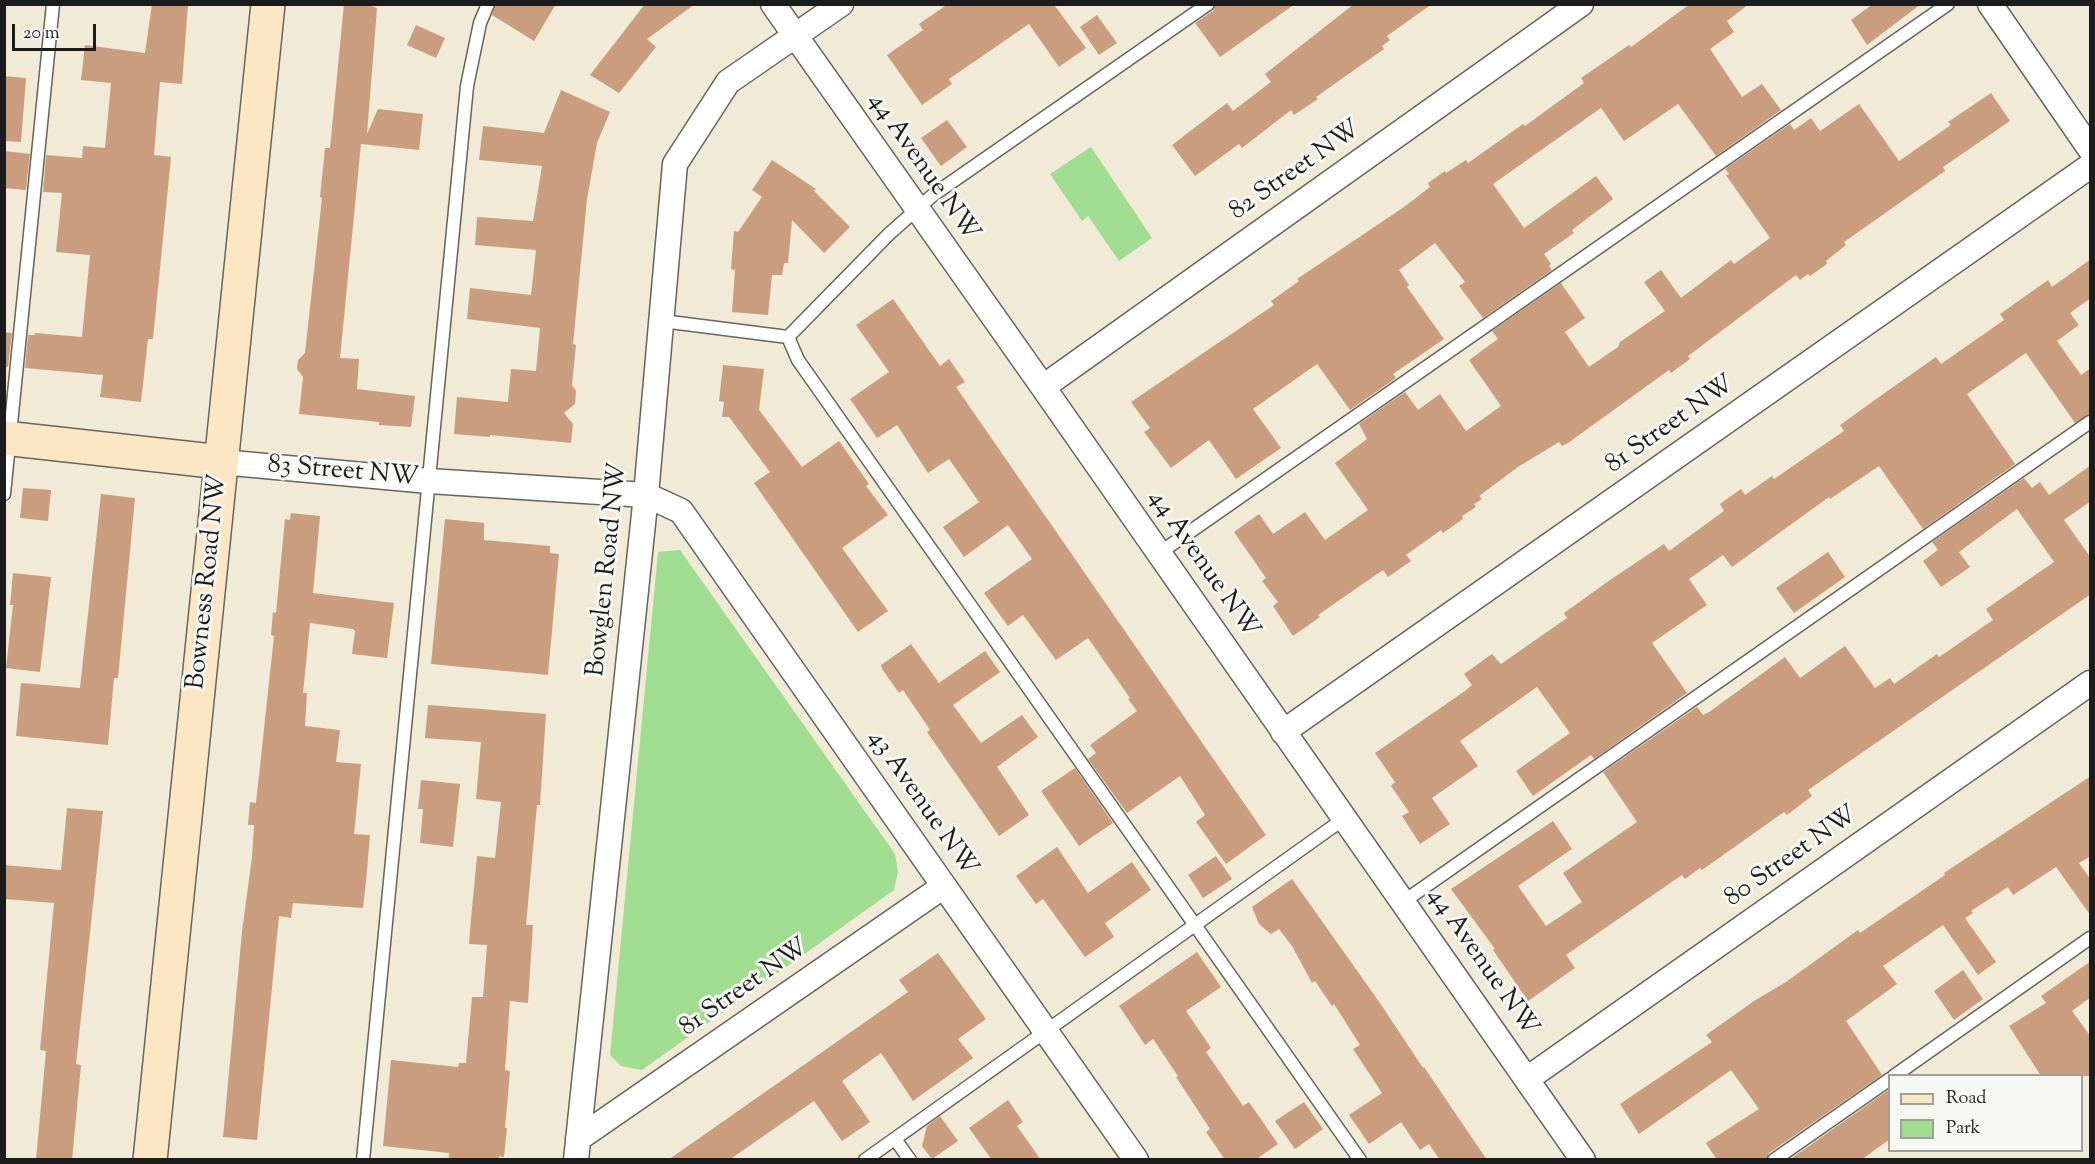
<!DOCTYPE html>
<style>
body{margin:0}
#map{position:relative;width:2095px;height:1164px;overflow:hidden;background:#f0ead6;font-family:"Sorts Mill Goudy",serif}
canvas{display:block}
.frame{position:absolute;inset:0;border:6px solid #1c1c1c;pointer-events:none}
.legend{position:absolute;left:1888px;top:1074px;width:195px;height:78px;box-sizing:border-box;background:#f6f6f2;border:2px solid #9f9f9c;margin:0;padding:8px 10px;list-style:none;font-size:18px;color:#1c1c1c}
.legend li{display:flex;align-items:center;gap:12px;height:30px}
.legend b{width:30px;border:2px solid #9f9f9c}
.scale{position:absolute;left:12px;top:24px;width:84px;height:27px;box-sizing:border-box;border:3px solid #1c1c1c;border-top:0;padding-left:8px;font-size:18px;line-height:21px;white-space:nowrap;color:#1c1c1c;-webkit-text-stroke:4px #f6f6f2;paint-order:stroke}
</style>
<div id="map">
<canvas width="2095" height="1164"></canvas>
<div class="frame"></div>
<ul class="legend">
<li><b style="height:8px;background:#fce6c4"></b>Road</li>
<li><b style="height:16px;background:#a1dd91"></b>Park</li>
</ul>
<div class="scale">20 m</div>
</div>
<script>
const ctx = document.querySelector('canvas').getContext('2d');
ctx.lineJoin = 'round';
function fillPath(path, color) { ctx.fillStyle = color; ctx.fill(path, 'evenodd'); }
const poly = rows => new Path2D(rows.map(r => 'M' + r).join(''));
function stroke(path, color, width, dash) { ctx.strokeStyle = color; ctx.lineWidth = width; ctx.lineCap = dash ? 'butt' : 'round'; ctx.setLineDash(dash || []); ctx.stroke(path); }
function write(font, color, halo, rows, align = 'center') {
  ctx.font = font + ' "Sorts Mill Goudy",serif'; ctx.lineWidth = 6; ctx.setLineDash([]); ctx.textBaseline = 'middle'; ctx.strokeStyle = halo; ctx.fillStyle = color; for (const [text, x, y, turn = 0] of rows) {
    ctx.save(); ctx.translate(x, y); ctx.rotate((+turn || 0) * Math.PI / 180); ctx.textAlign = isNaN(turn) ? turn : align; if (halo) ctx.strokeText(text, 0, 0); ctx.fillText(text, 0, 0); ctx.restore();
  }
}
fillPath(poly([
 [1091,147,1152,238,1119,261,1088,216,1082,221,1050,174],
 [680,550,895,854,898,872,894,890,642,1070,621,1066,610,1055,658,552]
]), '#a1dd91');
fillPath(poly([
 [152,4,188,4,182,84,160,82,154,155,171,157,153,339,148,339,141,402,100,397,103,375,25,368,28,335,35,335,35,333,82,337,90,255,56,252,62,193,43,192,46,155,82,158,83,146,105,148,111,83,81,80,85,45,145,53],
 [344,4,365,4,377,8,367,134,378,109,423,114,419,150,361,144,340,358,359,359,357,389,415,396,411,427,379,425,379,422,299,414,303,377,297,369,298,360,305,353,322,198,320,197,325,148,330,148],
 [496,4,556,4,534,41,492,15],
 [645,4,695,4,647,39,656,47,619,93,590,75],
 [948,4,1057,4,1055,6,1086,48,1059,67,1029,24,949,79,952,84,922,105,887,55,923,30,919,24],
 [1216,4,1295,4,1220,57,1195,23,1213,11],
 [1354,4,1432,4,1387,36,1390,40,1382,46,1384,49,1316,97,1318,99,1294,115,1291,110,1242,148,1239,144,1195,176,1172,145,1227,103,1233,111,1271,82,1265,74],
 [1690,4,1749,4,1727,21,1734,32,1710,49,1742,97,1762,84,1781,110,1716,156,1678,104,1624,141,1601,108,1493,184,1524,228,1596,176,1613,199,1572,230,1574,233,1544,254,1551,264,1549,266,1552,270,1483,318,1459,286,1465,282,1435,243,1399,270,1409,285,1407,287,1444,339,1393,374,1396,378,1350,410,1317,364,1253,409,1281,448,1236,479,1209,440,1171,468,1144,432,1150,428,1131,402,1274,305,1271,301,1299,281,1297,279,1404,207,1430,187,1428,183,1445,171,1446,173,1466,160,1468,163,1523,124,1525,126,1584,83,1581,78,1629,45,1631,47],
 [1873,4,1921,4,1867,45,1851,20],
 [1097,15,1117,43,1099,55,1080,27],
 [416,25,445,38,436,58,407,45],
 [4,76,26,78,21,142,4,141],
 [561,90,610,112,597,143,587,199,573,344,576,345,572,385,576,391,575,404,564,413,573,424,571,443,490,435,490,437,454,434,457,397,508,402,511,369,536,371,540,328,467,319,470,288,531,295,536,250,475,245,477,217,533,221,542,166,479,160,483,126,544,133],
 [1991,93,2010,121,1943,167,1945,171,1844,242,1846,245,1826,261,1827,264,1810,276,1808,274,1800,280,1796,275,1688,356,1690,359,1671,373,1669,370,1568,443,1562,446,1559,442,1518,467,1479,496,1482,499,1474,504,1476,507,1462,516,1463,519,1443,533,1441,530,1406,555,1411,561,1388,577,1383,570,1318,615,1320,617,1293,636,1273,606,1278,602,1262,581,1266,578,1234,532,1259,514,1273,534,1305,512,1325,540,1368,510,1335,463,1367,439,1359,424,1405,392,1418,410,1440,394,1466,431,1501,406,1469,360,1498,339,1492,331,1561,283,1585,318,1565,332,1589,367,1618,347,1620,342,1665,311,1644,282,1661,270,1681,298,1731,260,1734,264,1770,238,1726,175,1729,174,1725,169,1790,124,1794,130,1811,118,1820,131,1859,104,1899,161,1951,125,1948,122],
 [947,120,967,147,941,166,921,138],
 [4,151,30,154,26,190,4,188],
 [772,160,816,189,814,191,850,227,824,253,792,220,788,263,784,263,782,275,772,275,768,315,732,312,735,270,731,269,734,231,738,232,762,197,752,190],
 [2091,259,2091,298,2070,313,2079,325,2057,341,2081,375,2091,368,2091,414,2075,423,2026,353,1967,394,2015,464,1923,529,1879,466,1830,499,1829,497,1732,567,1723,555,1689,579,1707,605,1652,643,1687,693,1594,759,1591,755,1533,796,1516,771,1570,733,1537,687,1460,741,1478,766,1432,798,1450,824,1420,844,1402,816,1409,812,1391,786,1395,782,1375,753,1465,691,1472,685,1464,674,1492,654,1501,664,1567,618,1564,613,1610,580,1664,544,1669,551,1724,511,1720,504,1741,489,1745,495,1772,476,1774,479,1844,431,1840,425,1886,392,1936,357,1941,364,2004,320,2000,314,2048,280,2052,287],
 [893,299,940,366,949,359,965,382,956,387,1266,835,1226,864,1196,822,1205,815,1180,776,1127,813,1088,759,1096,753,1090,745,1137,711,1128,699,1130,698,1088,638,1056,660,1023,615,1008,626,984,593,1032,559,1008,525,964,557,943,527,979,502,949,459,928,473,897,425,877,438,850,399,889,372,856,325],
 [4,332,12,333,8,367,4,367],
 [723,365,764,369,759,410,802,467,839,441,869,484,866,486,888,515,842,548,888,611,858,632,754,483,770,472,729,417,722,417,724,402,719,401],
 [2091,465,2091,501,2064,520,2091,558,2091,594,1808,790,1812,796,1787,815,1784,812,1702,870,1700,868,1685,879,1682,875,1566,955,1575,968,1528,1001,1493,950,1495,949,1451,889,1553,821,1572,849,1518,886,1546,926,1582,902,1563,873,1637,822,1603,772,1697,707,1703,715,1709,712,1785,657,1800,678,1845,646,1875,688,1890,678,1894,684,1937,654,1939,657,1993,620,1986,609,2054,562,2017,509,1959,552,1970,567,1941,587,1923,561,1938,550,1932,542,2024,478,2032,488,2040,482,2049,495],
 [23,488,51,490,48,521,20,518],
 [101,494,135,498,118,678,114,678,108,745,16,736,21,683,80,688],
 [291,513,320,516,313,593,394,603,387,658,352,654,355,631,353,629,310,623,303,693,307,693,305,726,340,730,336,762,361,764,354,834,370,835,366,882,363,908,293,903,291,918,279,916,257,1140,223,1137,242,932,252,857,254,825,248,825,250,802,256,803,274,636,271,635,273,612,276,613,285,519,290,520],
 [445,519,484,523,484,540,550,546,550,553,559,554,548,675,431,664],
 [1828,552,1845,577,1794,613,1776,588],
 [13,573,51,577,40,672,6,668,13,605,10,605],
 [911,644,939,683,985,651,1000,672,953,705,981,743,1022,715,1038,737,997,767,1029,815,999,836,927,732,930,730,903,690,899,693,882,669,881,665],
 [428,705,546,714,540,805,537,805,526,925,533,925,528,1003,510,1001,505,1070,510,1071,505,1128,507,1128,504,1157,499,1156,499,1160,449,1160,449,1153,383,1146,391,1060,458,1067,459,1063,466,1063,472,997,483,997,487,945,469,944,471,919,477,856,495,858,501,802,476,799,481,742,425,738],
 [1075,768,1113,823,1079,846,1041,791],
 [2091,776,2091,856,2079,863,2091,880,2091,916,2056,867,2013,895,2008,887,1971,911,1973,913,1965,918,1996,962,1978,975,1943,925,1883,966,1897,984,1846,1021,1882,1075,1769,1153,1766,1160,1717,1160,1706,1143,1759,1109,1731,1070,1639,1134,1620,1104,1712,1042,1706,1035,1754,1001,1786,982,1858,930,1860,933,1945,875,1944,873],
 [421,780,460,784,453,847,420,843,423,809,418,809],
 [67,808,103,811,76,1064,81,1065,72,1160,36,1160,46,1051,40,1050,54,903,4,899,4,865,61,870],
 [1057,847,1088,893,1132,862,1151,890,1105,923,1114,937,1085,957,1043,899,1036,904,1016,876],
 [1216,856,1232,879,1203,898,1188,875],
 [1292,879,1380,1003,1423,1068,1424,1067,1487,1160,1440,1160,1429,1144,1420,1150,1401,1122,1369,1144,1349,1115,1382,1093,1353,1049,1360,1045,1334,1004,1332,1006,1315,981,1312,983,1292,946,1279,929,1271,934,1259,924,1252,907],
 [1197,952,1221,987,1186,1011,1211,1048,1206,1052,1243,1106,1249,1102,1278,1144,1255,1160,1225,1160,1206,1132,1210,1129,1176,1077,1178,1076,1153,1039,1145,1045,1119,1006],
 [938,953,986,1019,958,1039,973,1058,913,1101,881,1053,842,1081,870,1122,842,1141,814,1101,729,1160,668,1160,908,992,899,980],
 [2091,961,2091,997,2072,1011,2091,1037,2091,1076,2041,1076,2009,1026,2046,1003,2041,996],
 [1963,970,1983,999,1954,1020,1934,991],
 [1890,1089,1890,1139,1861,1160,1789,1160],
 [1008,1100,1023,1122,1017,1126,1041,1160,992,1160,969,1128],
 [1304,1102,1323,1129,1295,1149,1275,1121],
 [940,1116,958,1141,932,1159,922,1146,927,1126]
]), '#ca9d7e');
const lane = poly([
 [1208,4,933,195,889,234,788,337,798,360,1360,1160],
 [662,321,788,337],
 [4,494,53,4],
 [1158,554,1948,4],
 [1403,902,2090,422],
 [1894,1076,2090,938],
 [895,1139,910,1160],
 [363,1160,467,86,480,23,488,4],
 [865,1160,1345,818],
 [1774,1160,1890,1079]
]);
const street = poly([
 [773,4,1043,387,1583,1160],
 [1990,4,2090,149],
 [1043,387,1581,4],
 [221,462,429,481,646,495,681,511,1136,1160],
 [1283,732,2090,166],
 [1527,1079,2090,683],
 [578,1139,944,886],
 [576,1160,646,495,675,164,728,82,841,4]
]);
const secondary = poly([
 [4,438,221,462],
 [150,1160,268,4]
]);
stroke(lane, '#66645d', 15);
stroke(street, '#66645d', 27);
stroke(secondary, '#66645d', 36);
stroke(lane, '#fff', 12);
stroke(street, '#fff', 24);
stroke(secondary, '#fce6c4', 33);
write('26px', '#1c1c1c', '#f6f6f2', [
 ["44 Avenue NW",922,168,55],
 ["82 Street NW",1296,172,-35],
 ["81 Street NW",1671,426,-35],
 ["83 Street NW",343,473,5],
 ["44 Avenue NW",1202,565,55],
 ["Bowglen Road NW",609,570,-84],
 ["Bowness Road NW",209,582,-84],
 ["43 Avenue NW",921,804,55],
 ["80 Street NW",1792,858,-35],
 ["44 Avenue NW",1481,963,55],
 ["81 Street NW",745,989,-35]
]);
</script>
